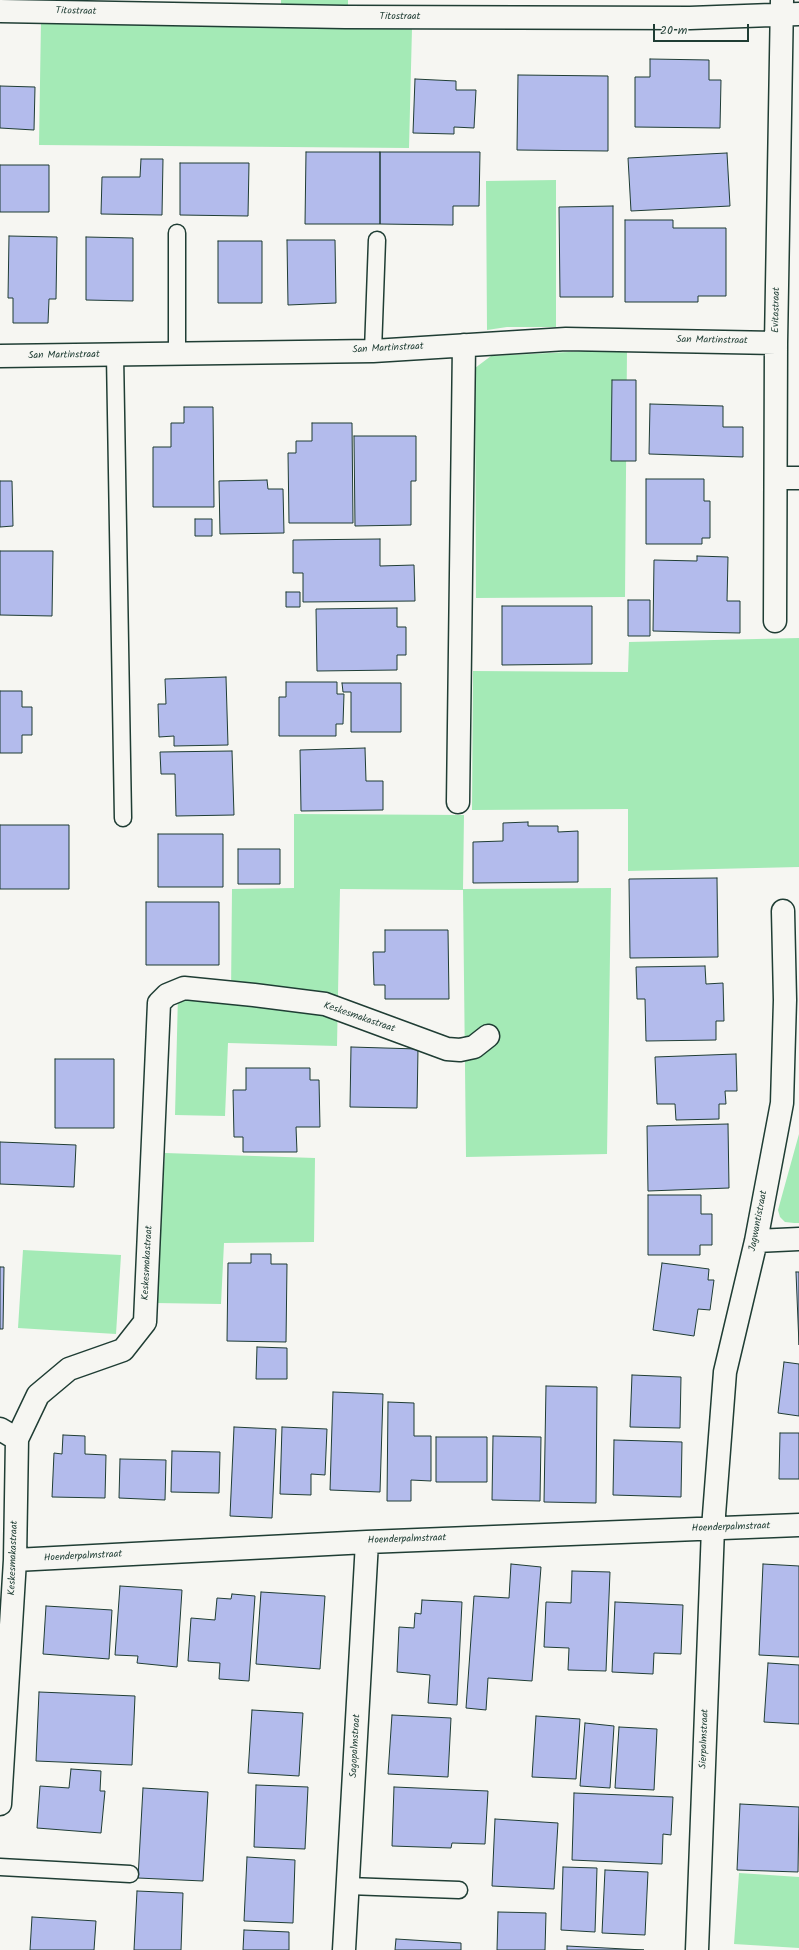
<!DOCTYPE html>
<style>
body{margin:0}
#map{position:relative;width:799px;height:1950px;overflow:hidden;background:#f6f6f2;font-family:Kalam,sans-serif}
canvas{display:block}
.scale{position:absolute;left:653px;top:24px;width:96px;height:18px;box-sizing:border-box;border:2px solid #1f3d34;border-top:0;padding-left:5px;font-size:12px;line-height:14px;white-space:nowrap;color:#1f3d34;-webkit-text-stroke:3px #f6f6f2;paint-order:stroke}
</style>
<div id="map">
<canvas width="799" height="1950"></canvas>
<div class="scale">20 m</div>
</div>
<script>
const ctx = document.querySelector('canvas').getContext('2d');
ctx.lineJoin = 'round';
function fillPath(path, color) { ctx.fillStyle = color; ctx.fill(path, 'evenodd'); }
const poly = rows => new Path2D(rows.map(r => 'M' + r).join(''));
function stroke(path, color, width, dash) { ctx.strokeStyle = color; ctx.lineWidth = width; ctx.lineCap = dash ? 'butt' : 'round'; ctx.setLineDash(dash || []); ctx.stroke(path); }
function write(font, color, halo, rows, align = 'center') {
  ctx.font = font + ' Kalam,sans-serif'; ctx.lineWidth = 4; ctx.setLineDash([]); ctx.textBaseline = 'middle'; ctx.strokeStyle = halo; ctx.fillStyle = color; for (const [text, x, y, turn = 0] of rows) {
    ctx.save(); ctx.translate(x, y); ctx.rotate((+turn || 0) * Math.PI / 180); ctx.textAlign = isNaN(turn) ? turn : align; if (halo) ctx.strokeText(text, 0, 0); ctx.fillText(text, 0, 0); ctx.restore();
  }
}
fillPath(poly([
 [281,0,348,0,348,9,281,9],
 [41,20,412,28,409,148,39,145],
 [556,180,556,327,507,327,487,330,486,181],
 [627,349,625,597,476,598,475,368,491,356],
 [799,638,799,867,628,871,628,809,472,810,473,671,628,672,629,642],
 [294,814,464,815,463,889,611,888,607,1154,466,1157,463,890,340,889,337,1046,228,1043,225,1116,175,1115,178,994,231,994,232,889,294,888],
 [799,1134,799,1223,794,1223,785,1222,780,1217,778,1210],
 [165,1153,315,1158,314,1242,224,1243,221,1304,155,1303],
 [23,1250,121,1255,116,1334,18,1328],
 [739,1873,799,1877,799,1948,734,1944]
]), '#a4eab6');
const building = poly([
 [650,59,709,60,709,80,721,80,720,128,635,127,635,77,650,77,650,59],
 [518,75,608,76,608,151,517,150,518,75],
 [415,79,456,81,456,90,476,90,474,128,454,127,454,134,413,133,415,79],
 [0,86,35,87,34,130,0,128,0,86],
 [306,152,380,152,380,224,305,224,306,152],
 [380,152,480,152,479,206,453,206,453,225,380,224,380,152],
 [727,153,730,206,631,211,628,158,727,153],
 [141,159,163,159,162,215,101,214,102,177,140,177,141,159],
 [180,163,249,163,248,216,180,215,180,163],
 [0,165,49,165,49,212,0,212,0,165],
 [613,206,613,297,560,297,559,207,613,206],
 [625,220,673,220,673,228,726,228,726,296,698,296,698,302,625,302,625,220],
 [9,236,57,237,56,299,49,299,48,323,13,323,13,298,8,298,9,236],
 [86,237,133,238,133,301,86,300,86,237],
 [287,240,335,240,336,303,288,305,287,240],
 [218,241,262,241,262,303,218,303,218,241],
 [612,380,636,380,636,461,611,461,612,380],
 [650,404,723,406,723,427,743,427,743,457,649,454,650,404],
 [184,407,213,407,214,507,153,507,153,447,171,447,171,423,184,423,184,407],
 [312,423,352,423,353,523,289,523,288,453,296,453,296,441,312,441,312,423],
 [354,436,416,436,416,481,411,481,411,525,355,526,354,436],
 [646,479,704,479,704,501,710,501,710,538,702,538,702,544,646,544,646,479],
 [267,480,268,489,283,489,284,533,220,534,219,481,267,480],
 [0,481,12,481,13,526,0,527,0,481],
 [195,519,212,519,212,536,195,536,195,519],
 [380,539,380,566,414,565,415,601,303,602,303,573,293,573,293,540,380,539],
 [0,551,53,551,52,616,0,615,0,551],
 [697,556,728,557,727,601,740,601,740,633,653,631,654,560,697,561,697,556],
 [286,592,300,592,300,607,286,607,286,592],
 [628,600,650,600,650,636,628,636,628,600],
 [502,606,592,606,592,664,502,665,502,606],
 [397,608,397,627,406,627,406,655,397,655,397,670,317,671,316,609,397,608],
 [226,677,228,745,174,746,174,736,159,737,158,704,166,704,165,679,226,677],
 [286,682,337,682,337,694,344,694,343,724,336,724,336,736,279,736,279,697,286,697,286,682],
 [342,683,401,683,401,732,351,732,351,692,343,692,342,683],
 [0,691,22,691,22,707,32,707,32,735,22,735,22,753,0,753,0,691],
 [365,748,366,781,383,781,383,810,301,811,300,750,365,748],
 [232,751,234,815,176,816,175,774,161,774,160,752,232,751],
 [528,822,528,826,558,826,558,832,578,831,578,882,473,883,473,842,503,841,503,823,528,822],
 [0,825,69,825,69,889,0,889,0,825],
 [158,834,223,834,223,887,158,887,158,834],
 [238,849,280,849,280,884,238,884,238,849],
 [717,878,718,957,630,958,629,879,717,878],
 [146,902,219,902,219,965,146,965,146,902],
 [385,930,448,930,449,999,385,999,385,985,374,985,373,952,385,952,385,930],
 [705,966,706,984,723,983,724,1021,716,1021,716,1040,646,1041,645,999,637,999,636,967,705,966],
 [351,1047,418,1049,417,1108,350,1107,351,1047],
 [736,1054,737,1091,725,1091,726,1104,719,1104,719,1119,676,1120,675,1104,657,1104,655,1057,736,1054],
 [55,1059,114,1059,114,1128,55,1128,55,1059],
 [246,1068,310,1068,310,1080,319,1080,320,1127,296,1127,297,1152,243,1152,243,1137,234,1137,233,1090,246,1090,246,1068],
 [728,1124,729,1188,648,1191,647,1126,728,1124],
 [0,1142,76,1145,74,1187,0,1184,0,1142],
 [648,1195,701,1195,701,1214,712,1214,712,1245,700,1245,700,1255,648,1255,648,1195],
 [251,1254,271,1254,271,1264,287,1264,286,1342,227,1341,228,1263,251,1263,251,1254],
 [662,1263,709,1269,708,1280,714,1280,710,1310,698,1309,694,1336,653,1330,662,1263],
 [0,1267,4,1267,3,1329,0,1329,0,1267],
 [796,1272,799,1272,799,1345,796,1272],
 [257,1347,287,1348,287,1379,256,1379,257,1347],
 [784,1362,799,1364,799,1416,778,1413,784,1362],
 [632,1375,681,1377,680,1428,630,1427,632,1375],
 [546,1386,597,1387,596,1503,544,1502,546,1386],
 [333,1392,383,1394,380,1492,330,1490,333,1392],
 [388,1402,414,1403,414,1436,431,1436,431,1481,411,1480,411,1501,387,1501,388,1402],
 [234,1427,276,1429,272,1518,230,1516,234,1427],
 [282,1427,327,1429,325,1475,311,1474,311,1495,280,1494,282,1427],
 [780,1433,799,1433,799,1479,779,1479,780,1433],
 [63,1435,85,1436,85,1454,106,1455,105,1498,52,1497,54,1453,62,1454,63,1435],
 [493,1436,541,1437,540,1501,492,1500,493,1436],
 [436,1437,487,1437,487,1482,436,1482,436,1437],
 [614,1440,682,1442,681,1497,613,1495,614,1440],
 [172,1451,220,1452,219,1493,171,1492,172,1451],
 [120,1459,166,1460,165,1500,119,1498,120,1459],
 [511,1564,541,1567,532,1681,488,1678,486,1710,466,1708,474,1596,509,1598,511,1564],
 [763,1564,799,1566,799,1657,759,1655,763,1564],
 [572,1571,610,1572,606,1671,568,1670,569,1648,544,1647,546,1602,571,1603,572,1571],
 [120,1586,182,1590,177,1667,137,1663,138,1656,115,1655,120,1586],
 [261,1592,325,1596,320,1669,256,1664,261,1592],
 [232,1594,255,1596,249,1681,219,1679,220,1663,188,1661,191,1618,215,1620,217,1598,231,1599,232,1594],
 [422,1600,462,1602,457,1705,428,1703,430,1675,397,1672,399,1627,414,1628,415,1613,421,1614,422,1600],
 [615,1602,683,1605,681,1654,654,1653,653,1674,612,1672,615,1602],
 [46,1606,112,1610,109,1659,43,1654,46,1606],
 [768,1663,799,1665,799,1724,764,1722,768,1663],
 [39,1692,135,1696,132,1765,36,1761,39,1692],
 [252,1710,303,1713,299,1776,248,1773,252,1710],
 [392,1715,451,1718,448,1777,388,1774,392,1715],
 [536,1716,580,1719,576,1779,532,1777,536,1716],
 [585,1723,614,1726,610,1788,580,1786,585,1723],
 [619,1727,657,1729,654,1790,615,1788,619,1727],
 [71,1769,101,1771,100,1791,105,1791,101,1833,37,1828,40,1786,69,1788,71,1769],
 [256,1785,308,1787,305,1849,254,1847,256,1785],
 [394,1787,488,1791,485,1844,452,1843,451,1848,392,1846,394,1787],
 [143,1788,208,1792,203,1881,138,1878,143,1788],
 [574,1793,673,1797,671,1835,663,1834,662,1864,572,1860,574,1793],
 [740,1804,799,1807,798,1872,737,1870,740,1804],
 [495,1819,558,1823,554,1889,492,1886,495,1819],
 [247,1857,295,1860,293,1923,244,1921,247,1857],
 [563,1867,597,1868,595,1932,561,1930,563,1867],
 [605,1870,648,1872,645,1935,602,1933,605,1870],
 [137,1891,183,1893,181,1950,134,1950,137,1891],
 [498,1912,546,1913,545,1950,497,1950,498,1912],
 [32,1917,96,1921,94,1950,30,1950,32,1917],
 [244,1930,289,1932,289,1950,243,1950,244,1930],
 [396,1939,461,1943,461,1950,395,1950,396,1939],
 [567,1946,644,1950,567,1950,567,1946]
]);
fillPath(building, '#b3bbec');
stroke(building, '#1f3d34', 1);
const service = poly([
 [177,233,177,353],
 [373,351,377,240],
 [115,355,123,818],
 [0,1867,130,1874],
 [348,1886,459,1890]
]);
const minor = poly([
 [0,11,345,17,690,18,799,14],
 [0,356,373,351,566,339,776,343],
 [776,478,799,478],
 [775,621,776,343,782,0],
 [458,802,464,345],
 [756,1241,799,1239],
 [0,1429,17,1439],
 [15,1560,367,1542,799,1525],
 [0,1804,15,1560,17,1439,38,1395,69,1369,123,1350,145,1322,159,1003,167,995,184,988,254,995,325,1004,447,1049,460,1050,474,1047,488,1036],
 [344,1950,367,1542],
 [697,1950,713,1528,725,1372,756,1241,782,1103,785,1000,783,911]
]);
stroke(service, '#1f3d34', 19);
stroke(minor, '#1f3d34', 25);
stroke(service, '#f6f6f2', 16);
stroke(minor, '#f6f6f2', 22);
write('10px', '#1f3d34', '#f6f6f2', [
 ["Titostraat",76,12,1],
 ["Titostraat",400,17],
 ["Evitastraat",777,310,-89],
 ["San Martinstraat",712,341,1],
 ["San Martinstraat",388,349,-3],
 ["San Martinstraat",64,356,-1],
 ["Keskesmakastraat",359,1018,19],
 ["Jagwantistraat",759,1221,-79],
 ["Keskesmakastraat",148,1263,-87],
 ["Hoenderpalmstraat",731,1528,-2],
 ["Hoenderpalmstraat",407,1540,-2],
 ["Hoenderpalmstraat",83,1557,-3],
 ["Keskesmakastraat",14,1558,-88],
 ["Sierpalmstraat",705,1739,-88],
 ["Sagopalmstraat",356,1746,-87]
]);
</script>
